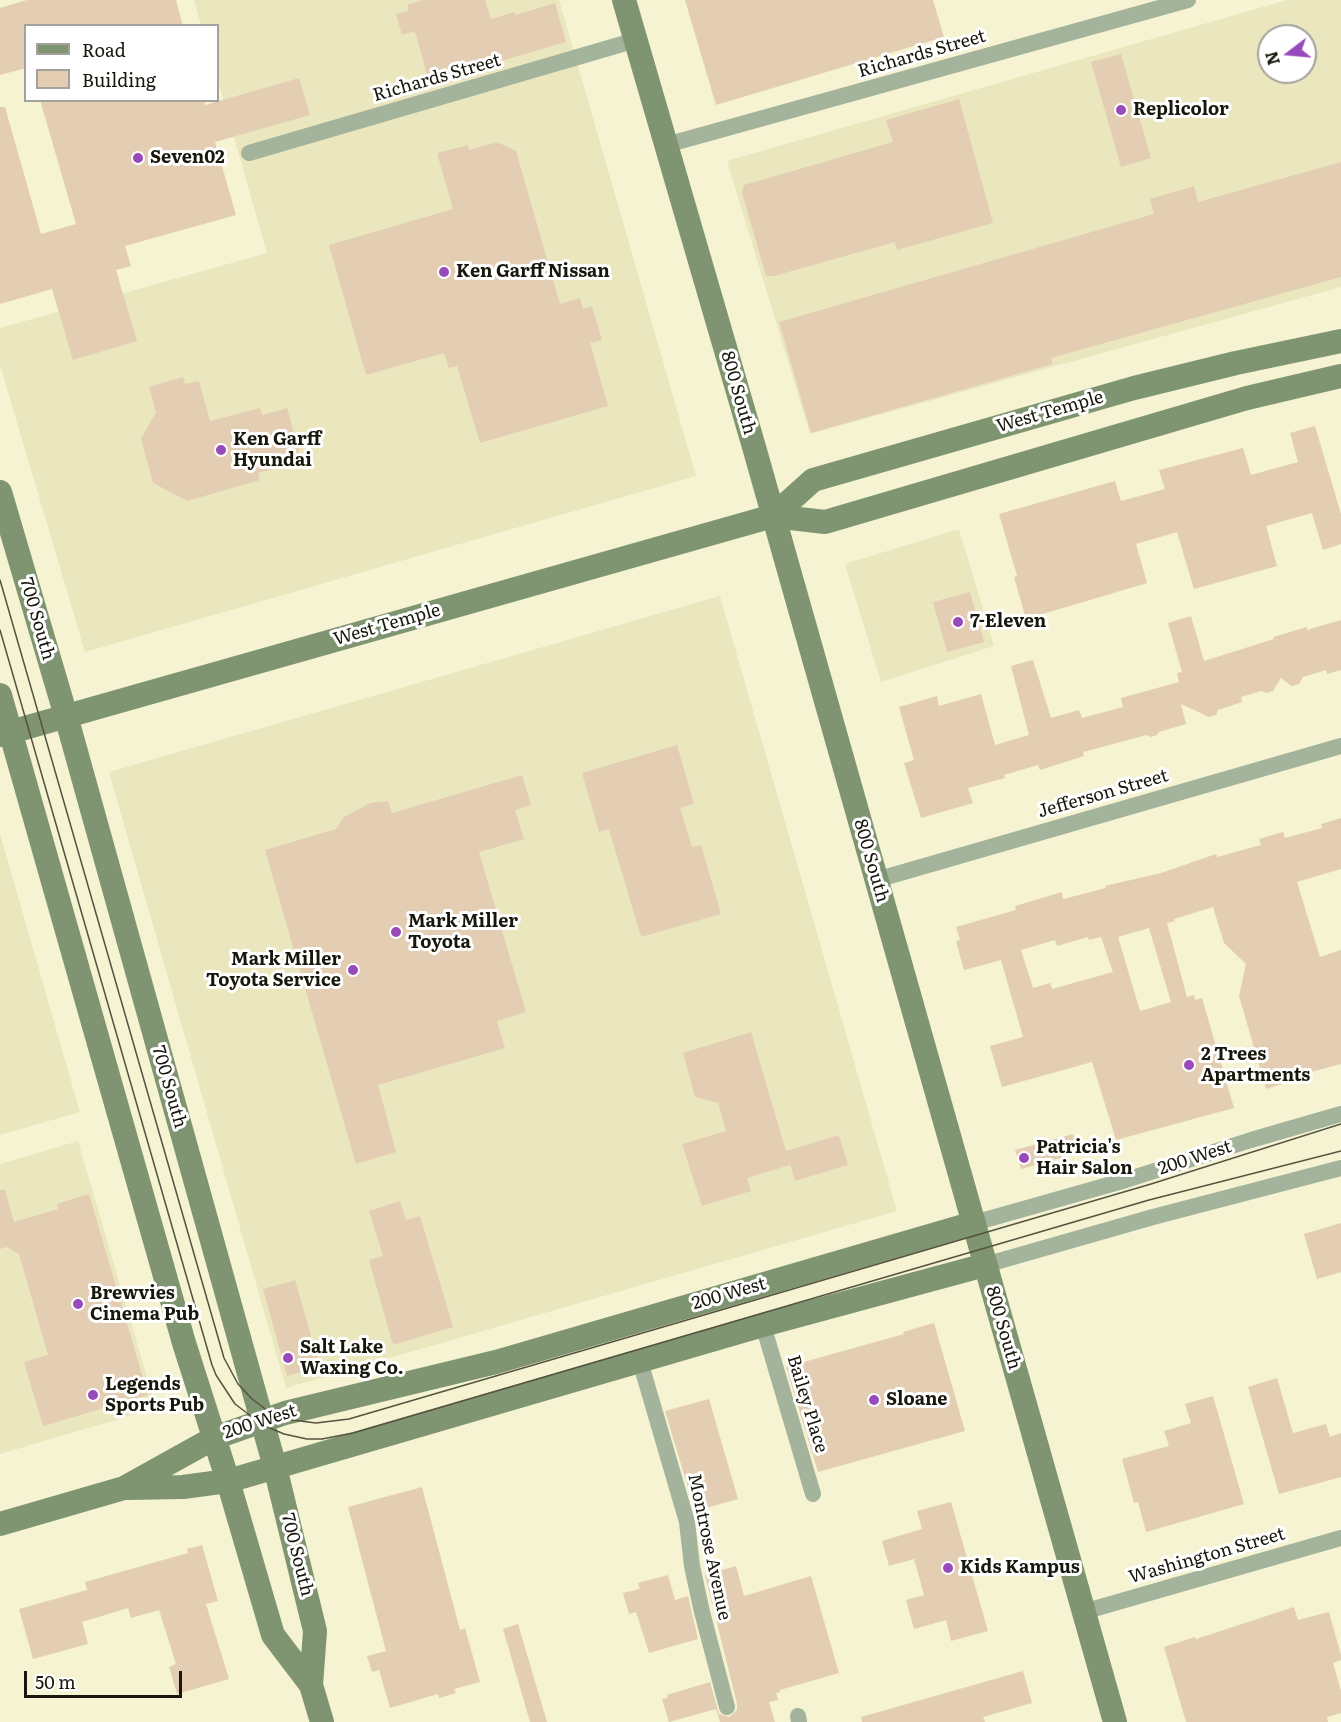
<!DOCTYPE html>
<style>
body{margin:0}
#map{position:relative;width:1341px;height:1722px;overflow:hidden;background:#f5f3d1;font-family:Literata,serif}
canvas{display:block}
.legend{position:absolute;left:24px;top:24px;width:195px;height:78px;box-sizing:border-box;background:#fff;border:2px solid #a3a29d;margin:0;padding:8px 10px;list-style:none;font-size:18px;color:#18170b}
.legend li{display:flex;align-items:center;gap:12px;height:30px}
.legend b{width:30px;border:2px solid #a3a29d}
.north{position:absolute;left:1257px;top:24px;width:60px;height:60px;box-sizing:border-box;background:#fff;border:2px solid #a3a29d;border-radius:50%;rotate:254deg;font-size:16px;font-weight:700;line-height:24px;text-align:center;color:#18170b}
.north::after{content:'';display:block;margin:auto;width:21px;height:27px;background:#994aba;clip-path:polygon(50% 0,100% 100%,50% 72%,0 100%)}
.scale{position:absolute;left:24px;top:1671px;width:158px;height:27px;box-sizing:border-box;border:3px solid #18170b;border-top:0;padding-left:8px;font-size:18px;line-height:21px;white-space:nowrap;color:#18170b;-webkit-text-stroke:4px #fff;paint-order:stroke}
</style>
<div id="map">
<canvas width="1341" height="1722"></canvas>
<ul class="legend">
<li><b style="height:8px;background:#7f9471"></b>Road</li>
<li><b style="height:16px;background:#e4ceb3"></b>Building</li>
</ul>
<div class="north">N</div>
<div class="scale">50 m</div>
</div>
<script>
const ctx = document.querySelector('canvas').getContext('2d');
ctx.lineJoin = 'round';
function fillPath(path, color) { ctx.fillStyle = color; ctx.fill(path, 'evenodd'); }
const poly = rows => new Path2D(rows.map(r => 'M' + r).join(''));
function stroke(path, color, width, dash) { ctx.strokeStyle = color; ctx.lineWidth = width; ctx.lineCap = dash ? 'butt' : 'round'; ctx.setLineDash(dash || []); ctx.stroke(path); }
function write(font, color, halo, rows, align = 'center') {
  ctx.font = font + ' Literata,serif'; ctx.lineWidth = 6; ctx.setLineDash([]); ctx.textBaseline = 'middle'; ctx.strokeStyle = halo; ctx.fillStyle = color; for (const [text, x, y, turn = 0] of rows) {
    ctx.save(); ctx.translate(x, y); ctx.rotate((+turn || 0) * Math.PI / 180); ctx.textAlign = isNaN(turn) ? turn : align; if (halo) ctx.strokeText(text, 0, 0); ctx.fillText(text, 0, 0); ctx.restore();
  }
}
fillPath(poly([
 [194,0,559,0,696,476,85,652,0,365,0,328,267,253,218,81,218,26,201,25],
 [1287,0,1341,0,1341,287,810,434,727,161],
 [1269,36,1305,36,1305,72,1269,72],
 [959,529,994,646,881,682,845,564],
 [720,596,897,1211,286,1388,109,772],
 [0,834,80,1112,0,1135],
 [78,1141,156,1408,0,1454,0,1164]
]), '#eae7be');
fillPath(poly([
 [27,0,176,0,183,26,26,26,26,68,0,75,0,8],
 [423,0,485,0,491,19,515,12,515,15,555,3,566,42,429,82,415,31,402,35,396,14,409,11,407,5],
 [685,0,933,0,944,37,716,105],
 [1121,54,1151,158,1121,167,1091,62],
 [299,78,310,115,215,142,236,215,125,246,131,266,116,270,137,341,73,360,52,289,0,304,0,107,5,107,41,234,76,224,40,100,204,100,205,105],
 [959,99,993,223,897,250,895,242,774,276,766,276,742,193,744,185,893,142,886,120],
 [497,142,516,151,560,304,580,298,583,309,592,306,602,340,590,343,608,406,480,443,457,366,449,368,444,353,366,375,329,245,453,209,437,153,468,145,469,150],
 [1341,162,1341,277,1051,358,1053,364,811,433,779,322,1154,214,1150,199,1194,186,1198,202],
 [183,377,185,384,199,381,210,421,260,408,262,415,287,408,302,461,258,473,260,480,187,501,153,483,141,439,156,412,149,387],
 [1315,426,1341,514,1341,544,1323,550,1312,513,1266,526,1277,566,1194,589,1177,532,1136,544,1147,583,1026,619,1014,577,1017,576,999,514,1115,481,1121,501,1165,489,1159,470,1243,448,1251,475,1298,462,1290,433],
 [970,592,984,642,947,652,933,602],
 [1191,616,1204,661,1274,639,1273,637,1307,627,1307,630,1341,620,1341,670,1327,674,1326,670,1303,677,1299,684,1292,686,1281,678,1273,691,1266,693,1261,691,1241,697,1242,702,1218,710,1216,715,1209,717,1181,704,1186,724,1159,732,1157,735,1151,737,1147,735,1083,752,1084,756,1040,770,1038,765,1004,775,1005,778,968,788,973,803,921,818,904,763,914,760,899,707,937,696,939,706,981,694,995,745,1029,735,1011,666,1033,660,1051,718,1079,710,1082,718,1123,707,1121,698,1179,682,1177,673,1182,672,1168,623],
 [677,745,694,804,680,808,692,847,701,845,721,914,641,937,609,829,599,832,582,773],
 [522,775,531,805,515,810,524,839,479,852,526,1012,497,1021,505,1048,378,1085,396,1152,356,1164,265,850,336,829,344,817,370,803,388,801,392,813],
 [1341,818,1341,869,1297,882,1320,957,1341,950,1341,1064,1281,1080,1282,1084,1266,1089,1239,996,1246,964,1224,943,1213,907,1174,919,1175,921,1167,923,1187,997,1194,995,1195,1000,1202,998,1234,1108,1116,1140,1092,1062,1002,1087,990,1046,1023,1037,1001,960,964,970,956,941,960,940,956,927,1016,910,1015,906,1062,892,1063,899,1071,897,1106,888,1105,886,1161,873,1216,854,1217,857,1261,845,1259,839,1283,832,1285,838,1322,828,1321,824],
 [1149,928,1171,1002,1140,1011,1118,937],
 [1088,937,1089,940,1101,937,1113,972,1052,989,1050,983,1033,988,1021,950,1055,940,1057,946],
 [751,1032,790,1165,747,1178,751,1191,702,1206,682,1144,726,1131,718,1103,695,1097,683,1053],
 [1073,1134,1078,1153,1021,1169,1015,1150],
 [839,1135,848,1165,795,1181,786,1151],
 [0,1190,5,1190,14,1222,58,1209,57,1204,89,1194,148,1395,43,1426,24,1362,48,1355,19,1254,7,1247,0,1249],
 [400,1201,406,1220,420,1216,453,1327,393,1345,369,1260,383,1256,369,1211],
 [1341,1223,1341,1272,1317,1279,1304,1234],
 [295,1280,320,1367,287,1376,263,1289],
 [934,1323,965,1431,818,1472,786,1367,904,1334,903,1332],
 [1277,1378,1293,1433,1326,1424,1330,1437,1341,1433,1341,1477,1279,1494,1248,1387],
 [1213,1396,1244,1504,1146,1532,1138,1502,1134,1503,1122,1459,1169,1446,1164,1431,1191,1423,1185,1404],
 [709,1399,738,1499,695,1511,665,1411],
 [422,1487,460,1630,465,1628,480,1682,454,1689,456,1693,439,1698,438,1694,390,1708,379,1670,372,1672,367,1656,386,1651,348,1507],
 [951,1502,988,1631,951,1641,946,1620,914,1629,906,1600,924,1595,914,1559,889,1566,882,1541,922,1529,917,1511],
 [202,1545,218,1601,206,1604,229,1679,177,1694,169,1667,176,1664,159,1610,131,1618,128,1608,82,1622,88,1644,33,1659,19,1609,87,1590,85,1582,188,1553,187,1549],
 [736,1566,744,1596,811,1576,839,1673,780,1690,780,1692,776,1693,778,1700,769,1702,775,1722,720,1722,716,1709,669,1722,662,1699,668,1698,667,1695,710,1682,719,1714,729,1717,737,1710,737,1704,705,1575],
 [668,1575,675,1600,688,1596,698,1639,649,1653,636,1612,629,1614,623,1593,640,1589,638,1583],
 [1294,1607,1298,1620,1329,1612,1341,1655,1341,1660,1333,1663,1341,1691,1341,1713,1327,1717,1328,1722,1186,1722,1164,1647,1195,1637,1196,1639],
 [518,1624,547,1722,530,1722,503,1629],
 [1023,1671,1032,1703,983,1717,985,1722,862,1722,861,1717]
]), '#e4ceb3');
stroke(poly([
 [666,145,1188,0],
 [249,153,636,40],
 [876,880,1341,746],
 [974,1223,1126,1180,1251,1140,1341,1114],
 [985,1265,1153,1217,1341,1168],
 [763,1325,813,1494],
 [640,1361,687,1522,692,1566,702,1612,727,1707],
 [1083,1612,1341,1538],
 [798,1716,799,1722]
]), '#a4b39b', 16);
stroke(poly([
 [624,0,754,447,1115,1722],
 [0,492,66,716,275,1467,315,1631,311,1685],
 [773,516,813,480,1134,388,1236,363,1341,341],
 [0,695,184,1343,228,1481,273,1635,311,1685,322,1722],
 [0,735,773,516,825,522,1247,398,1341,376],
 [127,1488,183,1487,228,1481,763,1325,985,1265],
 [0,1524,124,1488,214,1438,285,1413,496,1362,974,1223]
]), '#7f9471', 24);
stroke(poly([
 [0,580,224,1358,238,1384,252,1399,268,1411,285,1419,316,1423,349,1419,1151,1184,1341,1124],
 [0,630,212,1365,216,1375,235,1404,263,1425,284,1434,307,1439,322,1439,353,1433,1149,1200,1341,1151]
]), '#545341', 1.5);
for (const [x, y, r, color] of [
 [1121,110,6,"#994aba"],
 [138,158,6,"#994aba"],
 [444,272,6,"#994aba"],
 [221,450,6,"#994aba"],
 [958,622,6,"#994aba"],
 [396,932,6,"#994aba"],
 [353,970,6,"#994aba"],
 [1189,1065,6,"#994aba"],
 [1024,1158,6,"#994aba"],
 [78,1304,6,"#994aba"],
 [288,1358,6,"#994aba"],
 [93,1395,6,"#994aba"],
 [874,1400,6,"#994aba"],
 [948,1568,6,"#994aba"]
]) { const dot = new Path2D(); dot.arc(x, y, r, 0, 2 * Math.PI); ctx.fillStyle = color; ctx.fill(dot); stroke(dot, '#fff', 2); }
write('18px', '#18170b', '#fff', [
 ["Richards Street",922,54,-16],
 ["Richards Street",437,78,-16],
 ["800 South",738,393,74],
 ["West Temple",1050,412,-16],
 ["700 South",37,619,74],
 ["West Temple",387,625,-16],
 ["Jefferson Street",1103,794,-16],
 ["800 South",871,861,74],
 ["700 South",169,1087,74],
 ["200 West",1195,1158,-18],
 ["200 West",729,1294,-16],
 ["800 South",1003,1328,74],
 ["Bailey Place",807,1404,73],
 ["200 West",260,1422,-18],
 ["Montrose Avenue",709,1547,78],
 ["700 South",297,1555,76],
 ["Washington Street",1207,1556,-16]
]);
write('bold 18px', '#18170b', '#fff', [
 ["Replicolor",1133,110],
 ["Seven02",150,158],
 ["Ken Garff Nissan",456,272],
 ["Ken Garff",233,440],
 ["Hyundai",233,461],
 ["7-Eleven",970,622],
 ["Mark Miller",408,922],
 ["Toyota",408,943],
 ["Mark Miller",341,960,"right"],
 ["Toyota Service",341,981,"right"],
 ["2 Trees",1201,1055],
 ["Apartments",1201,1076],
 ["Patricia's",1036,1148],
 ["Hair Salon",1036,1169],
 ["Brewvies",90,1294],
 ["Cinema Pub",90,1315],
 ["Salt Lake",300,1348],
 ["Waxing Co.",300,1369],
 ["Legends",105,1385],
 ["Sports Pub",105,1406],
 ["Sloane",886,1400],
 ["Kids Kampus",960,1568]
], 'left');
</script>
